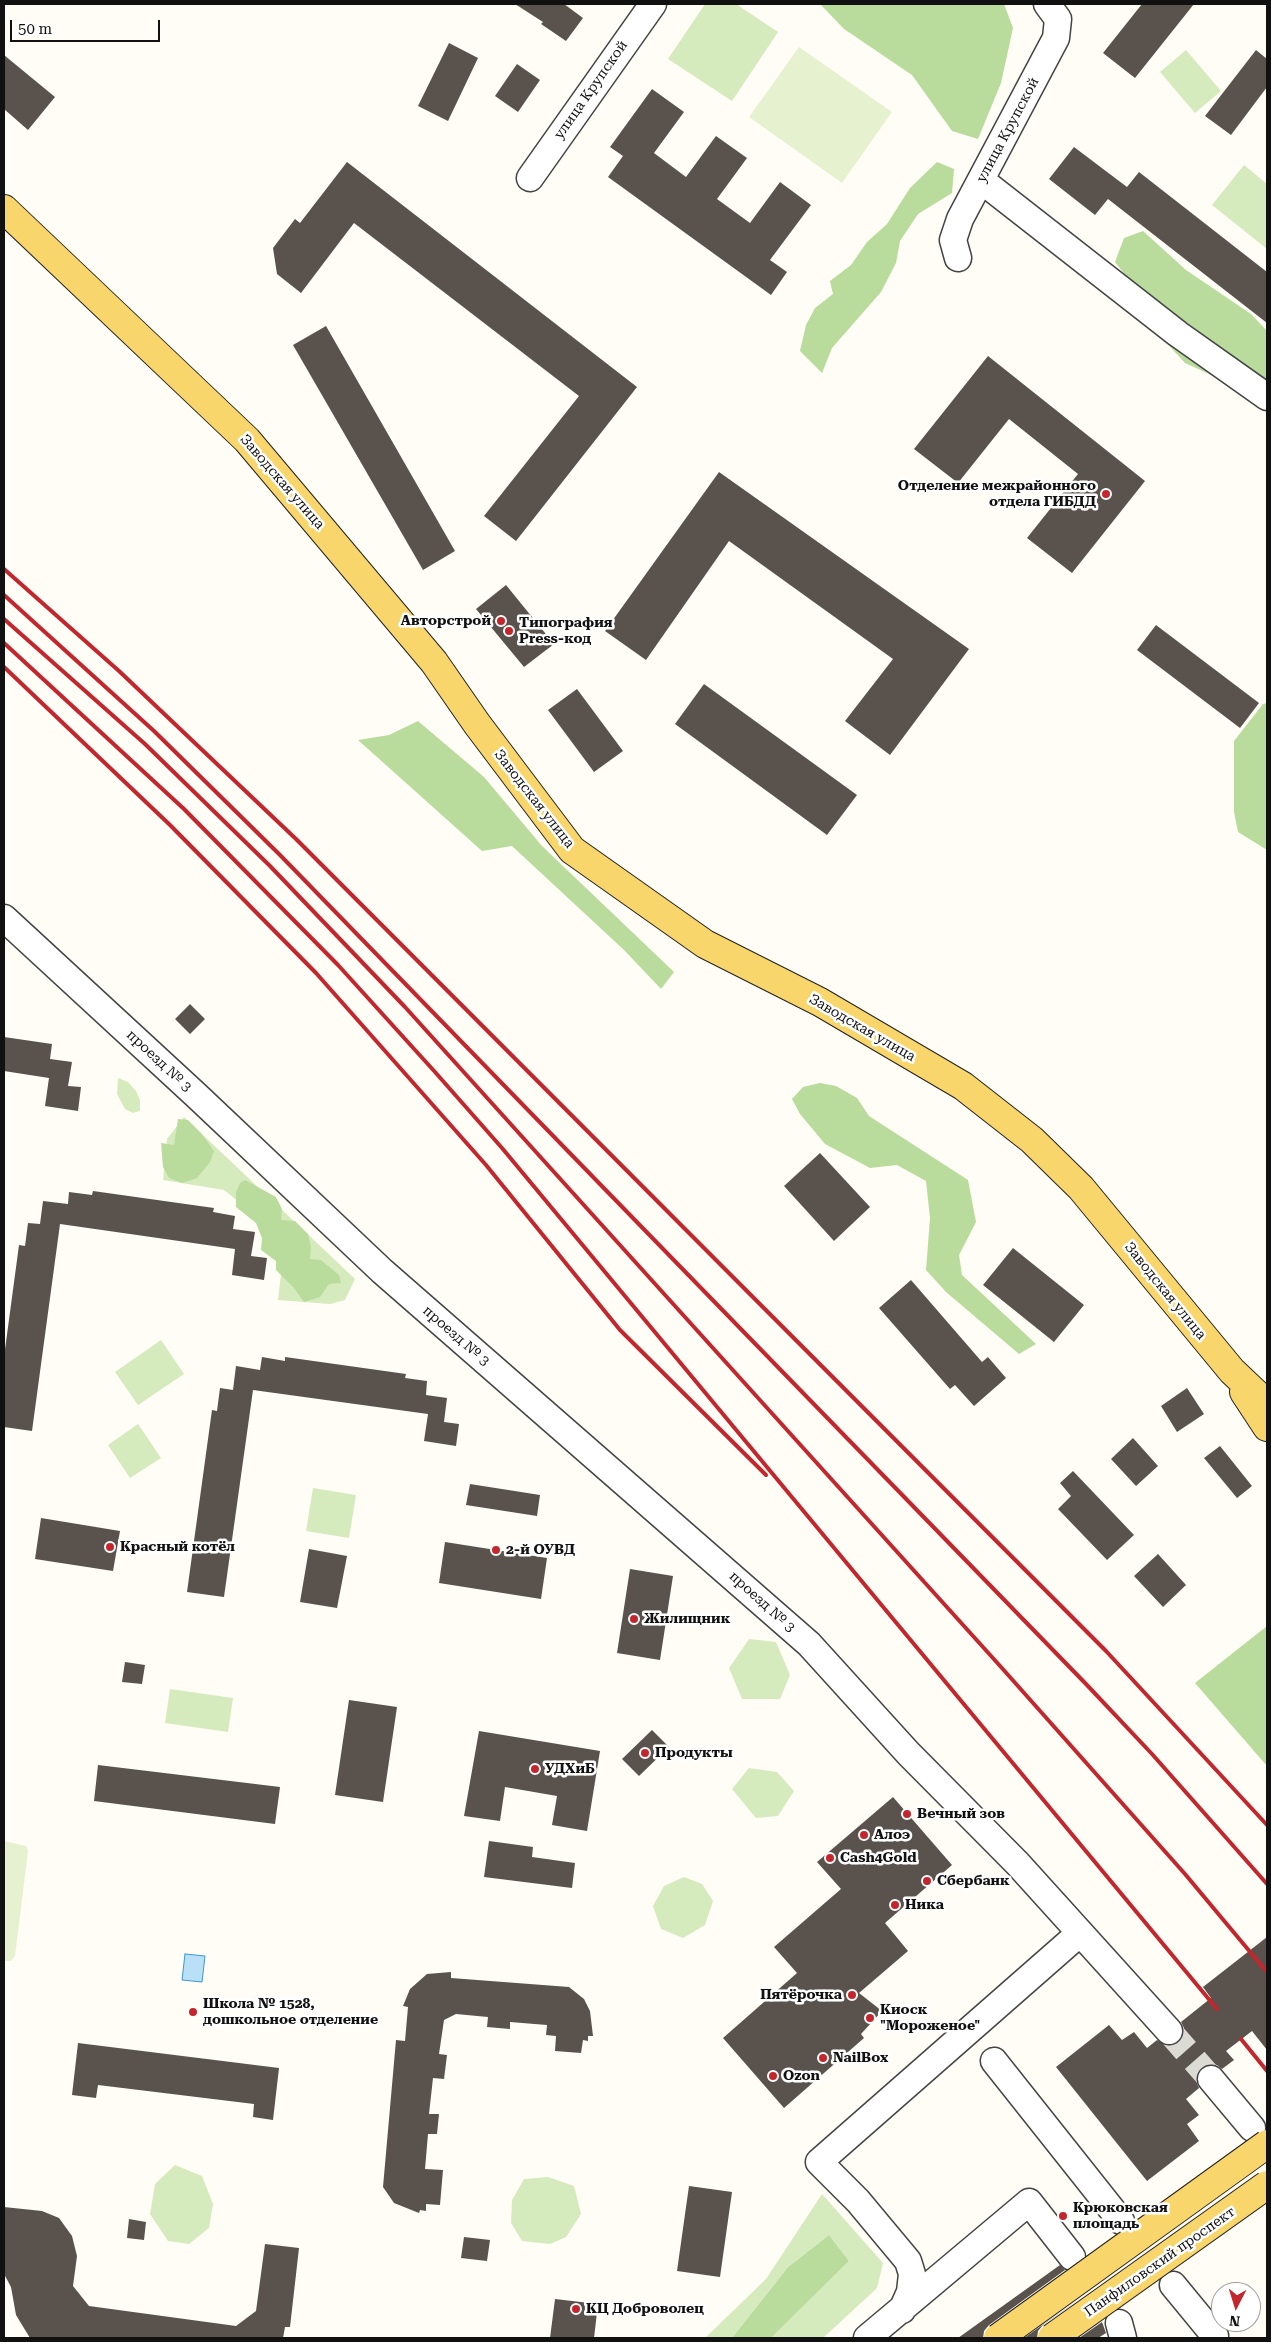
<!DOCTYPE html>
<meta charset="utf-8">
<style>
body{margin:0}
#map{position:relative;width:1271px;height:2342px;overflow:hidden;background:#fffdf5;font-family:"Roboto Serif",serif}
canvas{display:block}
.frame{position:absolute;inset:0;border:5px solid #111;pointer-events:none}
.north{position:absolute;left:1211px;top:2282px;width:50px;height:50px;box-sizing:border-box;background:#fff;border:1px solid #a0a0a0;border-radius:50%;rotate:185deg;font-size:14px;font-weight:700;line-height:20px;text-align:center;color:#111}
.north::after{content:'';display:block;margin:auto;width:18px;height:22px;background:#c4262e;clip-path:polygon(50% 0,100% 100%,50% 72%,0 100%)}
.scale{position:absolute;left:10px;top:20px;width:150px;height:22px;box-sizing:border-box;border:2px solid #111;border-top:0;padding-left:6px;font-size:15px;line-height:18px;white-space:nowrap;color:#111;-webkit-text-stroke:4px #fff;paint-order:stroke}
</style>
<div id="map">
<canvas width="1271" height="2342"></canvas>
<div class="frame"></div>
<div class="north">N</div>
<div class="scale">50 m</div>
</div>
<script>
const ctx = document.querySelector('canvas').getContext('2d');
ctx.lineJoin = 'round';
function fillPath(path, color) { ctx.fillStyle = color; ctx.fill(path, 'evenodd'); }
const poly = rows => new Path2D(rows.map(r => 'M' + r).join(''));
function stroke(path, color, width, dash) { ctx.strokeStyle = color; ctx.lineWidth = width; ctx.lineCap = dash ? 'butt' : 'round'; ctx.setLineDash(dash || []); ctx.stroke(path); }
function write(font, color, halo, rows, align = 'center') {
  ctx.font = font + ' "Roboto Serif",serif'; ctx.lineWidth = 5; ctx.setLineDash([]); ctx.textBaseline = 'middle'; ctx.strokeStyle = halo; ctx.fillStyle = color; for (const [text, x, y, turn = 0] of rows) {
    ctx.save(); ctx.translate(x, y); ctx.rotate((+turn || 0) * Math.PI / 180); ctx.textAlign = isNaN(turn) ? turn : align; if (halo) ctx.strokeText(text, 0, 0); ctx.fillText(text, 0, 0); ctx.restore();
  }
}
fillPath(poly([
 [705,4,736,4,778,32,732,101,668,59],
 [1186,50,1221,91,1195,113,1160,72],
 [1244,165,1267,184,1267,249,1212,205],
 [118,1078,128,1082,136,1091,140,1100,140,1111,133,1113,125,1109,117,1094],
 [184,1117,355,1279,345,1300,330,1304,278,1300,283,1257,265,1223,224,1190,163,1180,167,1139],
 [161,1340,184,1374,138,1405,115,1372],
 [138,1424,161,1458,130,1478,108,1445],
 [313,1488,356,1495,349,1538,306,1531],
 [749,1639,776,1642,790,1675,780,1699,742,1699,729,1668],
 [170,1689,233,1698,228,1732,165,1723],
 [749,1768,777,1772,794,1791,778,1816,756,1818,732,1789],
 [684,1877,702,1884,713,1901,705,1925,683,1938,661,1929,653,1906,664,1886],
 [175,2165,202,2176,213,2204,209,2228,189,2244,168,2241,150,2214,155,2184],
 [548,2177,574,2186,581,2214,566,2237,550,2244,522,2241,511,2223,512,2200,524,2179],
 [822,2194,883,2263,877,2288,823,2338,771,2338,849,2261,829,2235,788,2267,732,2338,705,2338,766,2279]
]), '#d5ebbd');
fillPath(poly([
 [820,4,1004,4,1013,28,1001,83,978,139,952,131,912,75,844,29],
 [937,162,954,169,952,193,918,214,900,241,896,263,881,292,832,348,822,373,800,351,806,325,815,308,833,294,830,281,851,265,867,242,887,224,910,188],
 [1143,231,1186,270,1251,314,1267,331,1267,385,1240,388,1185,363,1152,327,1130,281,1115,262,1124,238],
 [1267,703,1267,850,1238,832,1234,812,1234,741,1263,704],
 [418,721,484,777,542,846,674,972,661,989,624,950,512,846,482,851,358,740,389,735],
 [820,1083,836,1086,857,1098,869,1116,968,1180,976,1222,959,1255,962,1275,1036,1344,1019,1354,946,1292,926,1270,930,1218,926,1181,897,1165,870,1168,825,1144,800,1114,792,1099,803,1087],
 [178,1119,188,1120,201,1133,214,1151,210,1162,197,1178,182,1183,169,1178,163,1167,161,1143,174,1145],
 [245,1180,276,1197,282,1209,281,1220,295,1221,308,1234,311,1247,310,1259,321,1260,339,1275,341,1283,329,1284,320,1297,304,1302,294,1288,276,1270,276,1261,261,1250,262,1238,256,1223,236,1207,236,1192,240,1183],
 [1267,1626,1267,1766,1195,1683],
 [829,2235,849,2261,771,2338,732,2338,788,2267]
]), '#b9dc9c');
fillPath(poly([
 [799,47,892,112,842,183,749,117],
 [4,1841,26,1846,28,1851,15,1956,11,1961,4,1961]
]), '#e6f2cf');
const water = poly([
 [185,1954,205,1956,202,1982,182,1980,185,1954]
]);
fillPath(water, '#b9e0f7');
stroke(water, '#3f96cf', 1);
fillPath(poly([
 [515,4,564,4,583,18,566,41,541,24,543,22],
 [1142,4,1194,4,1135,78,1103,53],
 [449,43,478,58,448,121,418,106],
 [1256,50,1267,59,1267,87,1231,135,1205,116],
 [4,55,55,97,28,130,4,109],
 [517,64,540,80,518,112,495,96],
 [652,89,684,112,654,153,686,177,716,136,747,158,717,199,750,223,780,182,811,205,770,260,787,272,771,295,608,177,623,156,610,147],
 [1074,147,1127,187,1139,172,1267,272,1267,323,1108,199,1095,215,1049,179],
 [347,162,637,387,516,541,484,516,579,396,354,223,301,293,277,274,273,248,295,219,300,223],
 [326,326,455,551,423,570,293,345],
 [988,356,1145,481,1072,573,1027,538,1078,474,1009,419,958,483,914,449],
 [719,472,969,649,890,755,845,721,893,659,729,541,646,660,605,631],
 [506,585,554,644,524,667,476,609],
 [1156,625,1259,703,1240,728,1137,650],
 [704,684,857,795,827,835,675,724],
 [577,689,623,751,594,772,548,710],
 [190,1004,205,1019,190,1034,175,1019],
 [4,1037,52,1044,50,1059,72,1062,68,1086,81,1087,78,1111,45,1106,49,1078,4,1071],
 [820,1153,870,1207,834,1241,784,1186],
 [93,1191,214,1208,213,1212,235,1216,233,1229,255,1232,251,1256,267,1258,264,1280,232,1275,235,1249,60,1224,32,1431,4,1427,4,1357,19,1245,25,1246,28,1223,40,1224,43,1201,68,1204,69,1192,92,1195],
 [1013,1248,1084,1305,1054,1342,983,1285],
 [911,1280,982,1362,988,1357,1006,1378,974,1406,955,1385,950,1389,879,1308],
 [262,1357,285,1361,285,1357,406,1374,405,1378,427,1381,426,1395,447,1398,444,1422,459,1424,456,1446,424,1441,428,1414,253,1390,224,1597,187,1592,212,1410,217,1411,220,1388,233,1390,236,1366,260,1370],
 [1187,1388,1204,1414,1177,1432,1161,1406],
 [1133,1438,1158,1466,1136,1486,1111,1459],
 [1220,1446,1252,1486,1237,1498,1204,1458],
 [1073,1471,1134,1535,1107,1560,1058,1509,1071,1496,1060,1483],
 [470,1484,540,1495,537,1516,466,1505],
 [41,1518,120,1531,113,1571,35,1559],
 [445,1542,547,1558,541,1599,439,1583],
 [309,1549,347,1556,337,1608,300,1602],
 [1158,1554,1186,1585,1163,1607,1134,1576],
 [630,1569,673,1576,660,1660,617,1653],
 [125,1662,145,1665,142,1684,122,1682],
 [349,1700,397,1707,383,1802,335,1795],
 [652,1730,669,1747,639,1776,622,1759],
 [479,1731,600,1751,587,1831,552,1825,557,1796,505,1787,500,1821,464,1816],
 [98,1765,280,1787,275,1824,94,1801],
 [893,1797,952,1865,885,1923,908,1951,859,1993,882,2011,861,2034,864,2038,784,2108,723,2038,797,1973,774,1947,841,1889,817,1862],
 [489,1841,533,1847,532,1857,575,1863,572,1888,484,1877],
 [1267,1937,1267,2050,1252,2031,1226,2051,1234,2060,1222,2069,1217,2065,1209,2064,1201,2068,1197,2074,1196,2081,1199,2088,1186,2099,1199,2115,1187,2124,1199,2141,1147,2181,1056,2067,1109,2025,1122,2040,1134,2032,1147,2048,1157,2040,1165,2045,1173,2046,1179,2042,1183,2035,1184,2028,1181,2022,1211,1998,1203,1987],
 [451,1972,451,1978,569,1987,584,1999,590,2011,593,2036,588,2036,588,2041,583,2040,581,2053,555,2051,556,2036,546,2035,547,2025,510,2022,510,2029,487,2027,488,2017,456,2014,444,2020,439,2054,447,2055,444,2079,433,2078,429,2114,439,2114,437,2134,428,2134,425,2169,443,2170,440,2205,426,2204,426,2211,420,2210,419,2213,394,2203,383,2187,396,2040,405,2041,408,2007,403,2006,410,1989,427,1974],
 [78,2043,279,2068,273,2120,253,2117,254,2104,98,2085,96,2098,72,2095],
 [689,2186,732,2192,720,2277,677,2271],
 [4,2207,42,2211,59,2218,72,2236,77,2256,73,2286,89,2306,236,2326,256,2311,265,2244,299,2248,290,2327,285,2327,283,2338,30,2338,16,2315,11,2287,4,2274],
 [129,2219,146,2222,144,2240,127,2238],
 [464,2237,490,2240,487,2261,461,2258],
 [1060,2265,1065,2270,989,2325,984,2331,983,2338,958,2338],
 [1084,2296,1043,2325,1038,2331,1037,2338,1024,2338],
 [555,2299,598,2304,594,2338,550,2338],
 [1102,2322,1106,2333,1098,2338,1079,2338]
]), '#5a524d');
stroke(poly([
 [1169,2031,1211,2079]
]), '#dbdad3', 26, [26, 13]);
const minor = poly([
 [530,178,653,4],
 [981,180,1178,334,1267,397],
 [958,258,953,240,960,219,1056,38,1058,19,1047,4],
 [4,918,197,1096,382,1271,809,1644,908,1753,1018,1864,1169,2031],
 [994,2061,1121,2221],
 [1211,2079,1252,2128],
 [1173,2285,1215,2336],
 [902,2310,910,2292,912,2274,908,2261,858,2201,819,2162,1080,1933],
 [1119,2323,1123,2338],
 [867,2338,1029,2202,1072,2257]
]);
const major = poly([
 [4,209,247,440,434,662,477,724,572,850,705,944,820,1002,963,1086,1032,1140,1081,1188,1232,1371,1267,1404],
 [1244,1392,1267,1427]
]);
stroke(minor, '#444', 29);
stroke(major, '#222', 30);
stroke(minor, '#fff', 26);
stroke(major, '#f9d66b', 28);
stroke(poly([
 [4,569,119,671,296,839,1106,1651,1267,1825],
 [4,595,154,731,280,855,1086,1684,1152,1754,1267,1884],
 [4,619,145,744,270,866,405,1007,1001,1667,1185,1874,1266,1971],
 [4,643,184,809,338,965,435,1072,502,1148,1217,2009],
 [4,667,170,825,316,973,486,1165,620,1330,766,1475],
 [1241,2039,1267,2071]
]), '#c4262e', 4);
const majorBridge = poly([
 [998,2338,1267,2144],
 [1052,2338,1267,2185]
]);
stroke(majorBridge, '#222', 30, []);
stroke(majorBridge, '#f9d66b', 28);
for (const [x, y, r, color] of [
 [1106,494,5,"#c4262e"],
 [501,621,5,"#c4262e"],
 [509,631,5,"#c4262e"],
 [110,1547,5,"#c4262e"],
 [496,1550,5,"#c4262e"],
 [634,1619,5,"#c4262e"],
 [645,1753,5,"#c4262e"],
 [535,1769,5,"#c4262e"],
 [907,1814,5,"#c4262e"],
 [864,1835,5,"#c4262e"],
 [830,1858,5,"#c4262e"],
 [927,1881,5,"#c4262e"],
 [895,1905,5,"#c4262e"],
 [852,1995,5,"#c4262e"],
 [193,2012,5,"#c4262e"],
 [870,2018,5,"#c4262e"],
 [823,2058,5,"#c4262e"],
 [773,2076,5,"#c4262e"],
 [1063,2216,5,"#c4262e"],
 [576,2309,5,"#c4262e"]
]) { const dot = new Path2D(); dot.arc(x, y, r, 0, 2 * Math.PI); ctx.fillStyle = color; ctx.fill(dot); stroke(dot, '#fff', 2); }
write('14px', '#111', '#fff', [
 ["улица Крупской",591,90,-55],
 ["улица Крупской",1008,130,-62],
 ["Заводская улица",282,482,49],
 ["Заводская улица",534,799,52],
 ["Заводская улица",862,1028,30],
 ["проезд № 3",159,1061,43],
 ["Заводская улица",1165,1291,51],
 ["проезд № 3",456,1336,41],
 ["проезд № 3",762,1602,42],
 ["Панфиловский проспект",1160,2262,-35]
]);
write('bold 14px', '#111', '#fff', [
 ["Отделение межрайонного",1096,486,"right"],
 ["отдела ГИБДД",1096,502,"right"],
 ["Авторстрой",491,621,"right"],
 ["Типография",519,623],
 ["Press-код",519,639],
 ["Красный котёл",120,1547],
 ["2-й ОУВД",506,1550],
 ["Жилищник",644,1619],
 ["Продукты",655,1753],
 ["УДХиБ",545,1769],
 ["Вечный зов",917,1814],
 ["Алоэ",874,1835],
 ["Cash4Gold",840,1858],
 ["Сбербанк",937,1881],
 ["Ника",905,1905],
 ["Пятёрочка",842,1995,"right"],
 ["Школа № 1528,",203,2004],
 ["дошкольное отделение",203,2020],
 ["Киоск",880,2010],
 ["\"Мороженое\"",880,2026],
 ["NailBox",833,2058],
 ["Ozon",783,2076],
 ["Крюковская",1073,2208],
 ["площадь",1073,2224],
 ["КЦ Доброволец",586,2309]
], 'left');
</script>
